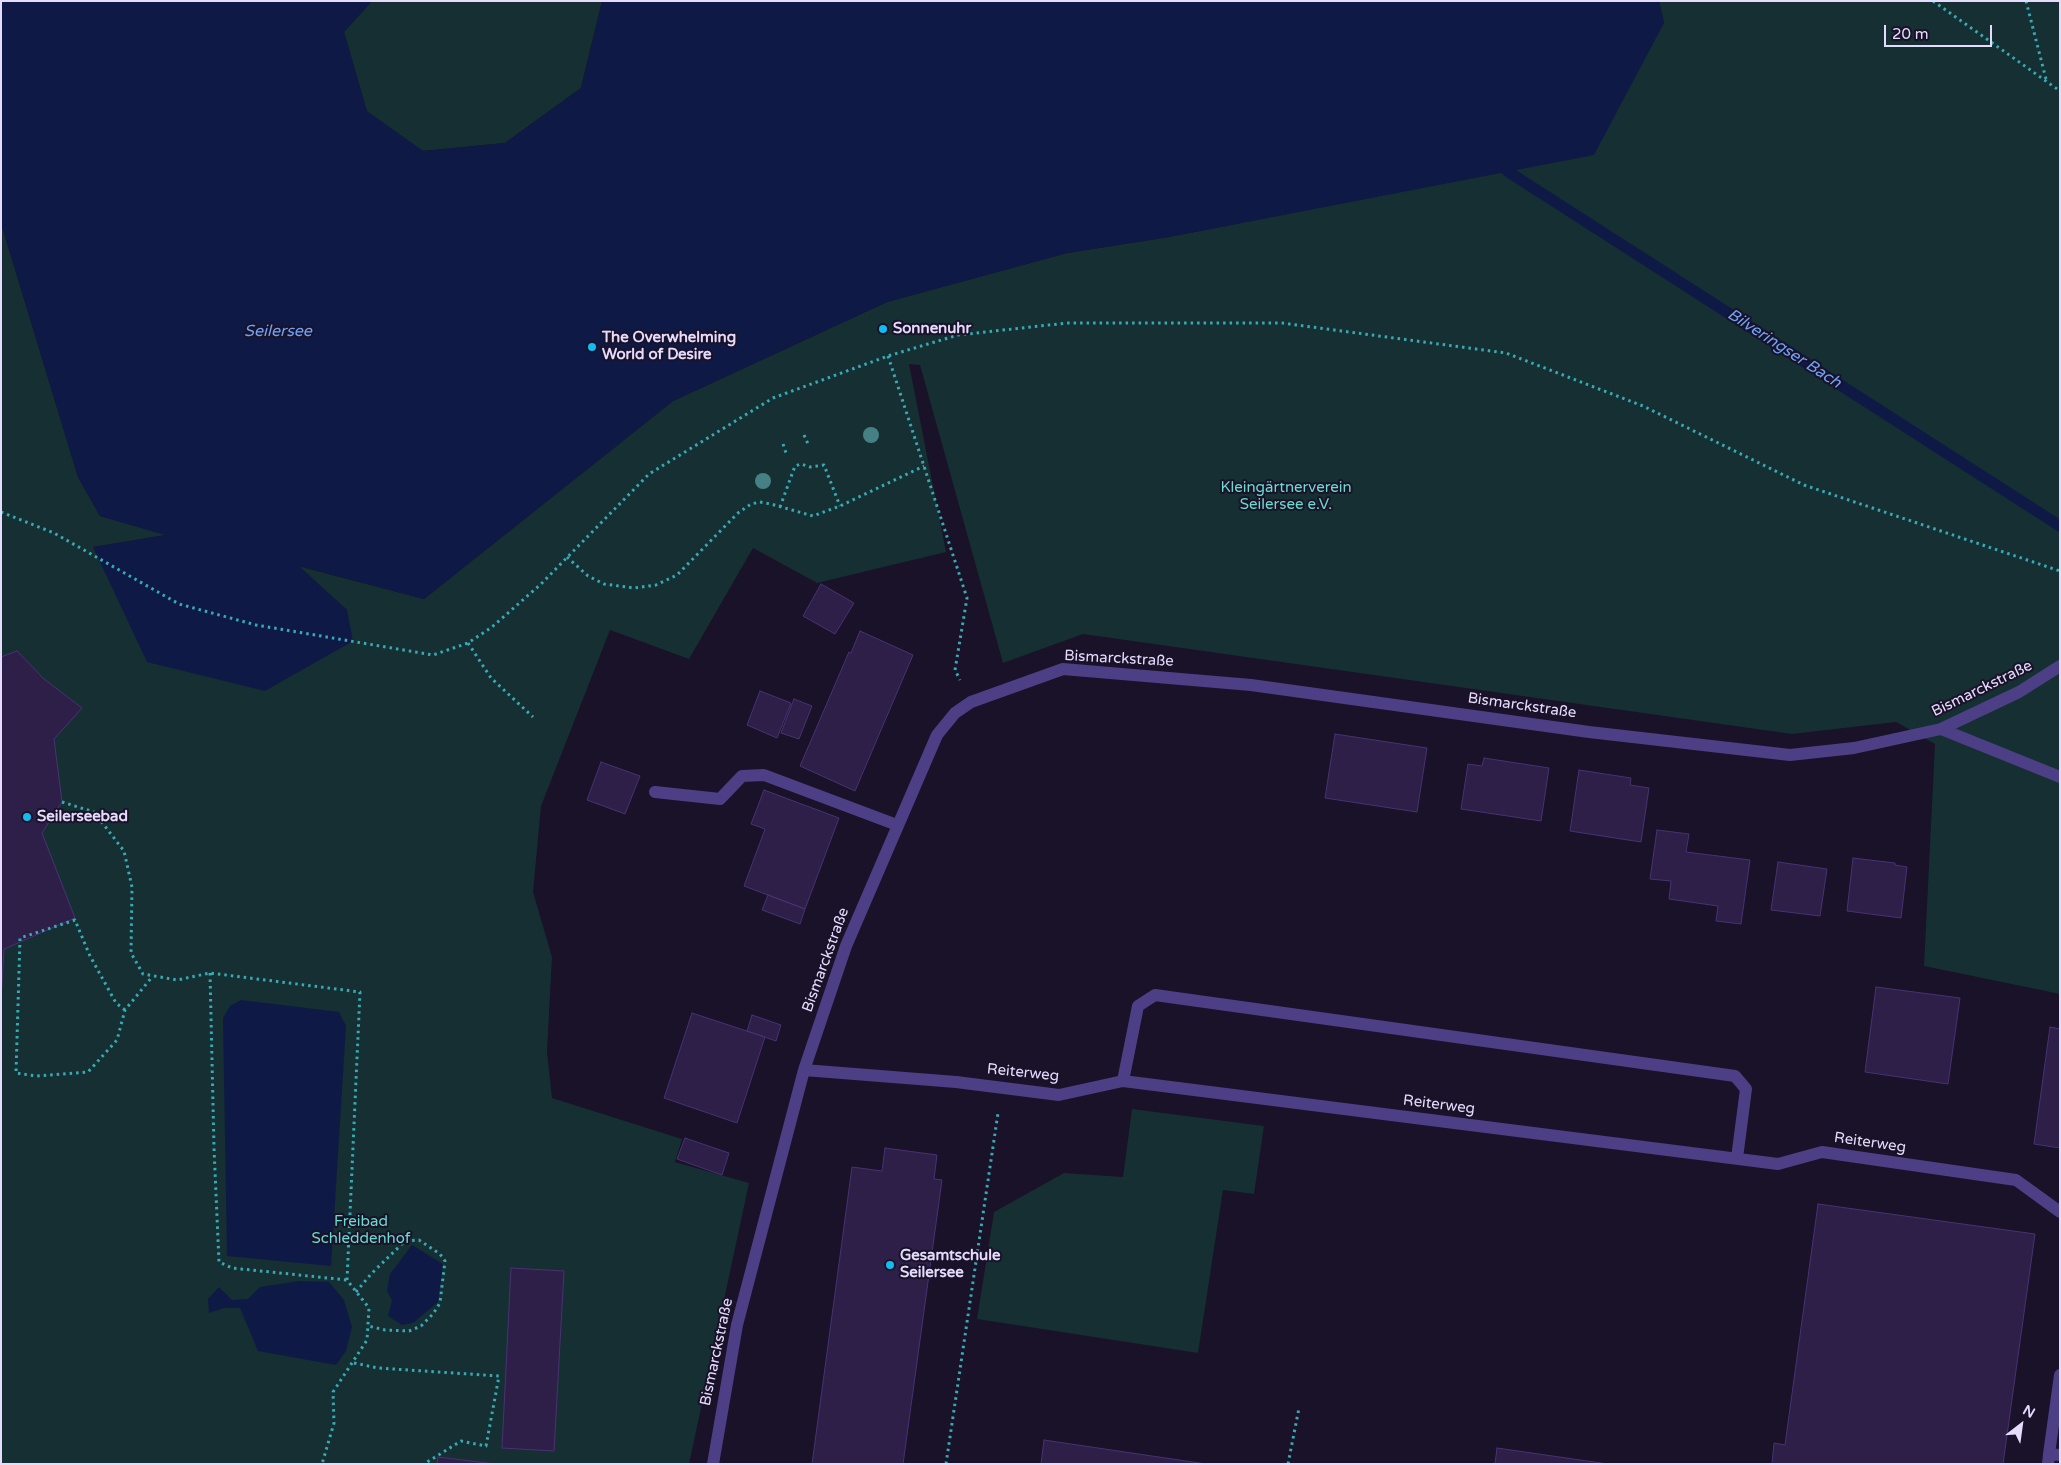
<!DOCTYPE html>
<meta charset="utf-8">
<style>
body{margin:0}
#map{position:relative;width:2061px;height:1465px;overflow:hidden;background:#191228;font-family:"Varela Round",sans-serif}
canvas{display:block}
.frame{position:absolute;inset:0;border:2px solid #e4dbfd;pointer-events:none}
.north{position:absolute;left:1996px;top:1400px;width:50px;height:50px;-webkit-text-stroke:4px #191228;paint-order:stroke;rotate:30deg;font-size:14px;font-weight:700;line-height:20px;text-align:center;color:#e4dbfd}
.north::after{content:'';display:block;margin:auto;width:18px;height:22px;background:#e4dbfd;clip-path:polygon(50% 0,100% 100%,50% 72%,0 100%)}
.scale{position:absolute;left:1884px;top:25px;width:108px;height:22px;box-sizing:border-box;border:2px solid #e4dbfd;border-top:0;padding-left:6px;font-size:15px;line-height:18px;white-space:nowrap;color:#e4dbfd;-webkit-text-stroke:4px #191228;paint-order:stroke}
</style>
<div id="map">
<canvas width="2061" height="1465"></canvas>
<div class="frame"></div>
<div class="north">N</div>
<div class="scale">20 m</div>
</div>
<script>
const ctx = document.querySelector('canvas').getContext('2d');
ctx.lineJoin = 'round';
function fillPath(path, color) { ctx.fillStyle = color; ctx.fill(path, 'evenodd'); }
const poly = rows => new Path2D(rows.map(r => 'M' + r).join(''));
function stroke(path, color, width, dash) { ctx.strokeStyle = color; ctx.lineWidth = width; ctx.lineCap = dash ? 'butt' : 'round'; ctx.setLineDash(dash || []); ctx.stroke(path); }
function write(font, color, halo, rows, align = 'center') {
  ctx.font = font + ' "Varela Round",sans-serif'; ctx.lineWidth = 4; ctx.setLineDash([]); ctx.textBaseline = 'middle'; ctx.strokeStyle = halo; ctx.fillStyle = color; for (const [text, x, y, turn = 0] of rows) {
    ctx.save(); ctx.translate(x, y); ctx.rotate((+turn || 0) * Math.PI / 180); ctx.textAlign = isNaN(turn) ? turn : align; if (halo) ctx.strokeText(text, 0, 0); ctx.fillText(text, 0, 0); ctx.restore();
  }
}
fillPath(poly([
 [372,1,602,1,581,88,505,143,423,151,367,112,344,32],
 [1659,1,2060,1,2060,994,1924,966,1935,744,1896,722,1792,734,1083,634,1003,663,920,365,909,364,946,552,817,583,753,548,689,659,610,630,541,806,533,892,552,957,547,1052,552,1098,682,1139,675,1162,749,1183,689,1464,1,1464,1,223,78,477,100,516,167,535,93,547,347,610,298,566,424,599,673,401,887,302,1067,253,1169,237,1537,165,1664,23],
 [1132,1109,1264,1126,1254,1194,1223,1190,1198,1353,977,1319,994,1212,1064,1173,1123,1177]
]), '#152f32');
fillPath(poly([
 [1,1,372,1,344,32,367,111,423,151,505,143,581,88,602,1,1659,1,1664,23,1594,155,1169,237,1067,253,887,302,673,401,424,599,299,566,347,610,353,641,265,691,147,662,93,547,165,535,100,516,78,477,1,223],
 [241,1000,339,1012,346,1026,331,1266,227,1256,223,1018,230,1006],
 [412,1245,443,1264,438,1302,413,1323,402,1325,388,1316,392,1300,387,1291,390,1274],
 [299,1281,329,1282,344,1300,352,1327,346,1351,336,1365,258,1351,240,1308,224,1308,209,1313,208,1299,219,1287,232,1300,248,1299,260,1287]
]), '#0e1a45');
stroke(poly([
 [1507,171,2060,526]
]), '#0e1a45', 11);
const building = poly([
 [821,584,854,603,835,634,803,616,821,584],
 [860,631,913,655,855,791,800,766,849,652,851,653,860,631],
 [17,651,44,679,82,708,54,739,62,802,42,833,75,918,4,949,1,1000,1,657,17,651],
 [760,691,791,703,777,738,747,725,760,691],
 [794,699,812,706,799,739,781,733,794,699],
 [1335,734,1427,748,1417,812,1325,798,1335,734],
 [1484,758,1549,768,1541,821,1461,809,1468,764,1482,766,1484,758],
 [601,762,640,776,625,814,587,800,601,762],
 [1579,770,1631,778,1630,785,1649,788,1641,842,1570,831,1579,770],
 [764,790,839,818,805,909,744,886,765,829,751,824,764,790],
 [1657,830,1689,834,1686,852,1750,860,1741,924,1716,921,1718,906,1669,899,1671,881,1650,879,1657,830],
 [1853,858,1895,863,1895,865,1907,867,1901,918,1847,911,1853,858],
 [1778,862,1827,869,1820,916,1771,910,1778,862],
 [768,895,805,909,800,924,762,910,768,895],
 [1876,987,1960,998,1948,1084,1865,1072,1876,987],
 [692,1013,765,1037,737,1123,664,1098,692,1013],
 [752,1015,781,1025,776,1041,747,1031,752,1015],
 [2050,1027,2060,1029,2060,1148,2034,1144,2050,1027],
 [685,1138,729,1153,722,1175,677,1159,685,1138],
 [885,1148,937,1155,934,1179,942,1180,903,1464,812,1464,852,1167,882,1171,885,1148],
 [1818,1204,2035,1234,2003,1464,1772,1464,1774,1443,1785,1445,1818,1204],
 [511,1268,564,1271,554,1451,502,1448,511,1268],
 [1044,1440,1206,1464,1041,1464,1044,1440],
 [1497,1448,1608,1464,1495,1464,1497,1448],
 [438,1457,495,1464,437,1464,438,1457]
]);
fillPath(building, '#2d1f48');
stroke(building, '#483273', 1);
stroke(poly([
 [1933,1,2060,91],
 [2026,1,2046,79],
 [888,356,967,598,955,670,960,680],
 [804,435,808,444],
 [783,444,786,453],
 [780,507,795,466,801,464,810,467,824,465,840,506],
 [1,512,54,533,179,604,256,625,433,655,468,643,492,627,541,584,649,474,773,398,888,356,958,335,1067,323,1282,323,1506,353,1643,406,1804,485,2060,571],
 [567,557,588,576,604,584,634,588,656,585,677,575,738,513,751,504,760,502,771,504,813,516,840,506,924,466],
 [468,643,491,678,533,717],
 [62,802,94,812,124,851,132,887,131,953,143,974,177,980,210,973,360,992,347,1280,369,1308,367,1340,333,1392,334,1423,322,1464],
 [210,973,214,1148,219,1262,232,1268,347,1280],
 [125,1010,116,1003,90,956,75,920,20,938,16,1073,36,1076,88,1072,117,1040,125,1010,152,977],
 [356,1292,371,1274,405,1241,419,1240,440,1254,445,1261,440,1303,433,1314,421,1326,409,1331,385,1330,368,1326],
 [354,1363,378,1368,499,1376,486,1446,461,1441,424,1464],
 [946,1464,998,1113],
 [1288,1464,1299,1408]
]), '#37abb5', 3, [2.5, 4]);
stroke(poly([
 [1941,729,2060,777],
 [655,792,720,799,742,776,764,775,897,825],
 [1123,1081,1138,1006,1155,995,1735,1076,1746,1089,1737,1158],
 [956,1082,1059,1095,1123,1081,1778,1164,1822,1152,2016,1180,2060,1212],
 [2049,1454,2060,1375],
 [2048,1464,2049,1454,2060,1455]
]), '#4c3f85', 12);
stroke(poly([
 [804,1070,956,1082],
 [713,1464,737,1325,804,1070,846,946,937,735,955,713,971,702,1063,669,1251,685,1589,732,1790,755,1854,748,1941,729,2019,692,2060,666]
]), '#4c3f85', 12);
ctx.fillStyle = '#458184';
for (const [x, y] of [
 [871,435],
 [763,481]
]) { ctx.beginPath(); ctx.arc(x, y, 8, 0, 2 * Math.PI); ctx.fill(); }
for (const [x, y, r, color] of [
 [883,329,5,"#11bcf3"],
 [592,347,5,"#11bcf3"],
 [27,817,5,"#11bcf3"],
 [890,1265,5,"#11bcf3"]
]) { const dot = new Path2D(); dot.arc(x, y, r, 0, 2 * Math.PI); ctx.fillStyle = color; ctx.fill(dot); stroke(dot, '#191228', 2); }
write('bold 15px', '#e4dbfd', '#191228', [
 ["Sonnenuhr",893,329],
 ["The Overwhelming",602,338],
 ["World of Desire",602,355],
 ["Seilerseebad",37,817],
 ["Gesamtschule",900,1256],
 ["Seilersee",900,1273]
], 'left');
write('15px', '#69dbcf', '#191228', [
 ["Kleingärtnerverein",1286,488],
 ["Seilersee e.V.",1286,505],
 ["Freibad",361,1222],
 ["Schleddenhof",361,1239]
]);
write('15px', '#e4dbfd', '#191228', [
 ["Bismarckstraße",1119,659,3],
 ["Bismarckstraße",1982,689,-26],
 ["Bismarckstraße",1522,706,8],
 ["Bismarckstraße",826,960,-70],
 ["Reiterweg",1023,1073,6],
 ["Reiterweg",1439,1105,7],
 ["Reiterweg",1870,1143,8],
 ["Bismarckstraße",717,1352,-78]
]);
write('italic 16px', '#6ea4f8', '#191228', [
 ["Seilersee",278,332],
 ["Bilveringser Bach",1784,349,33]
]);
</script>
